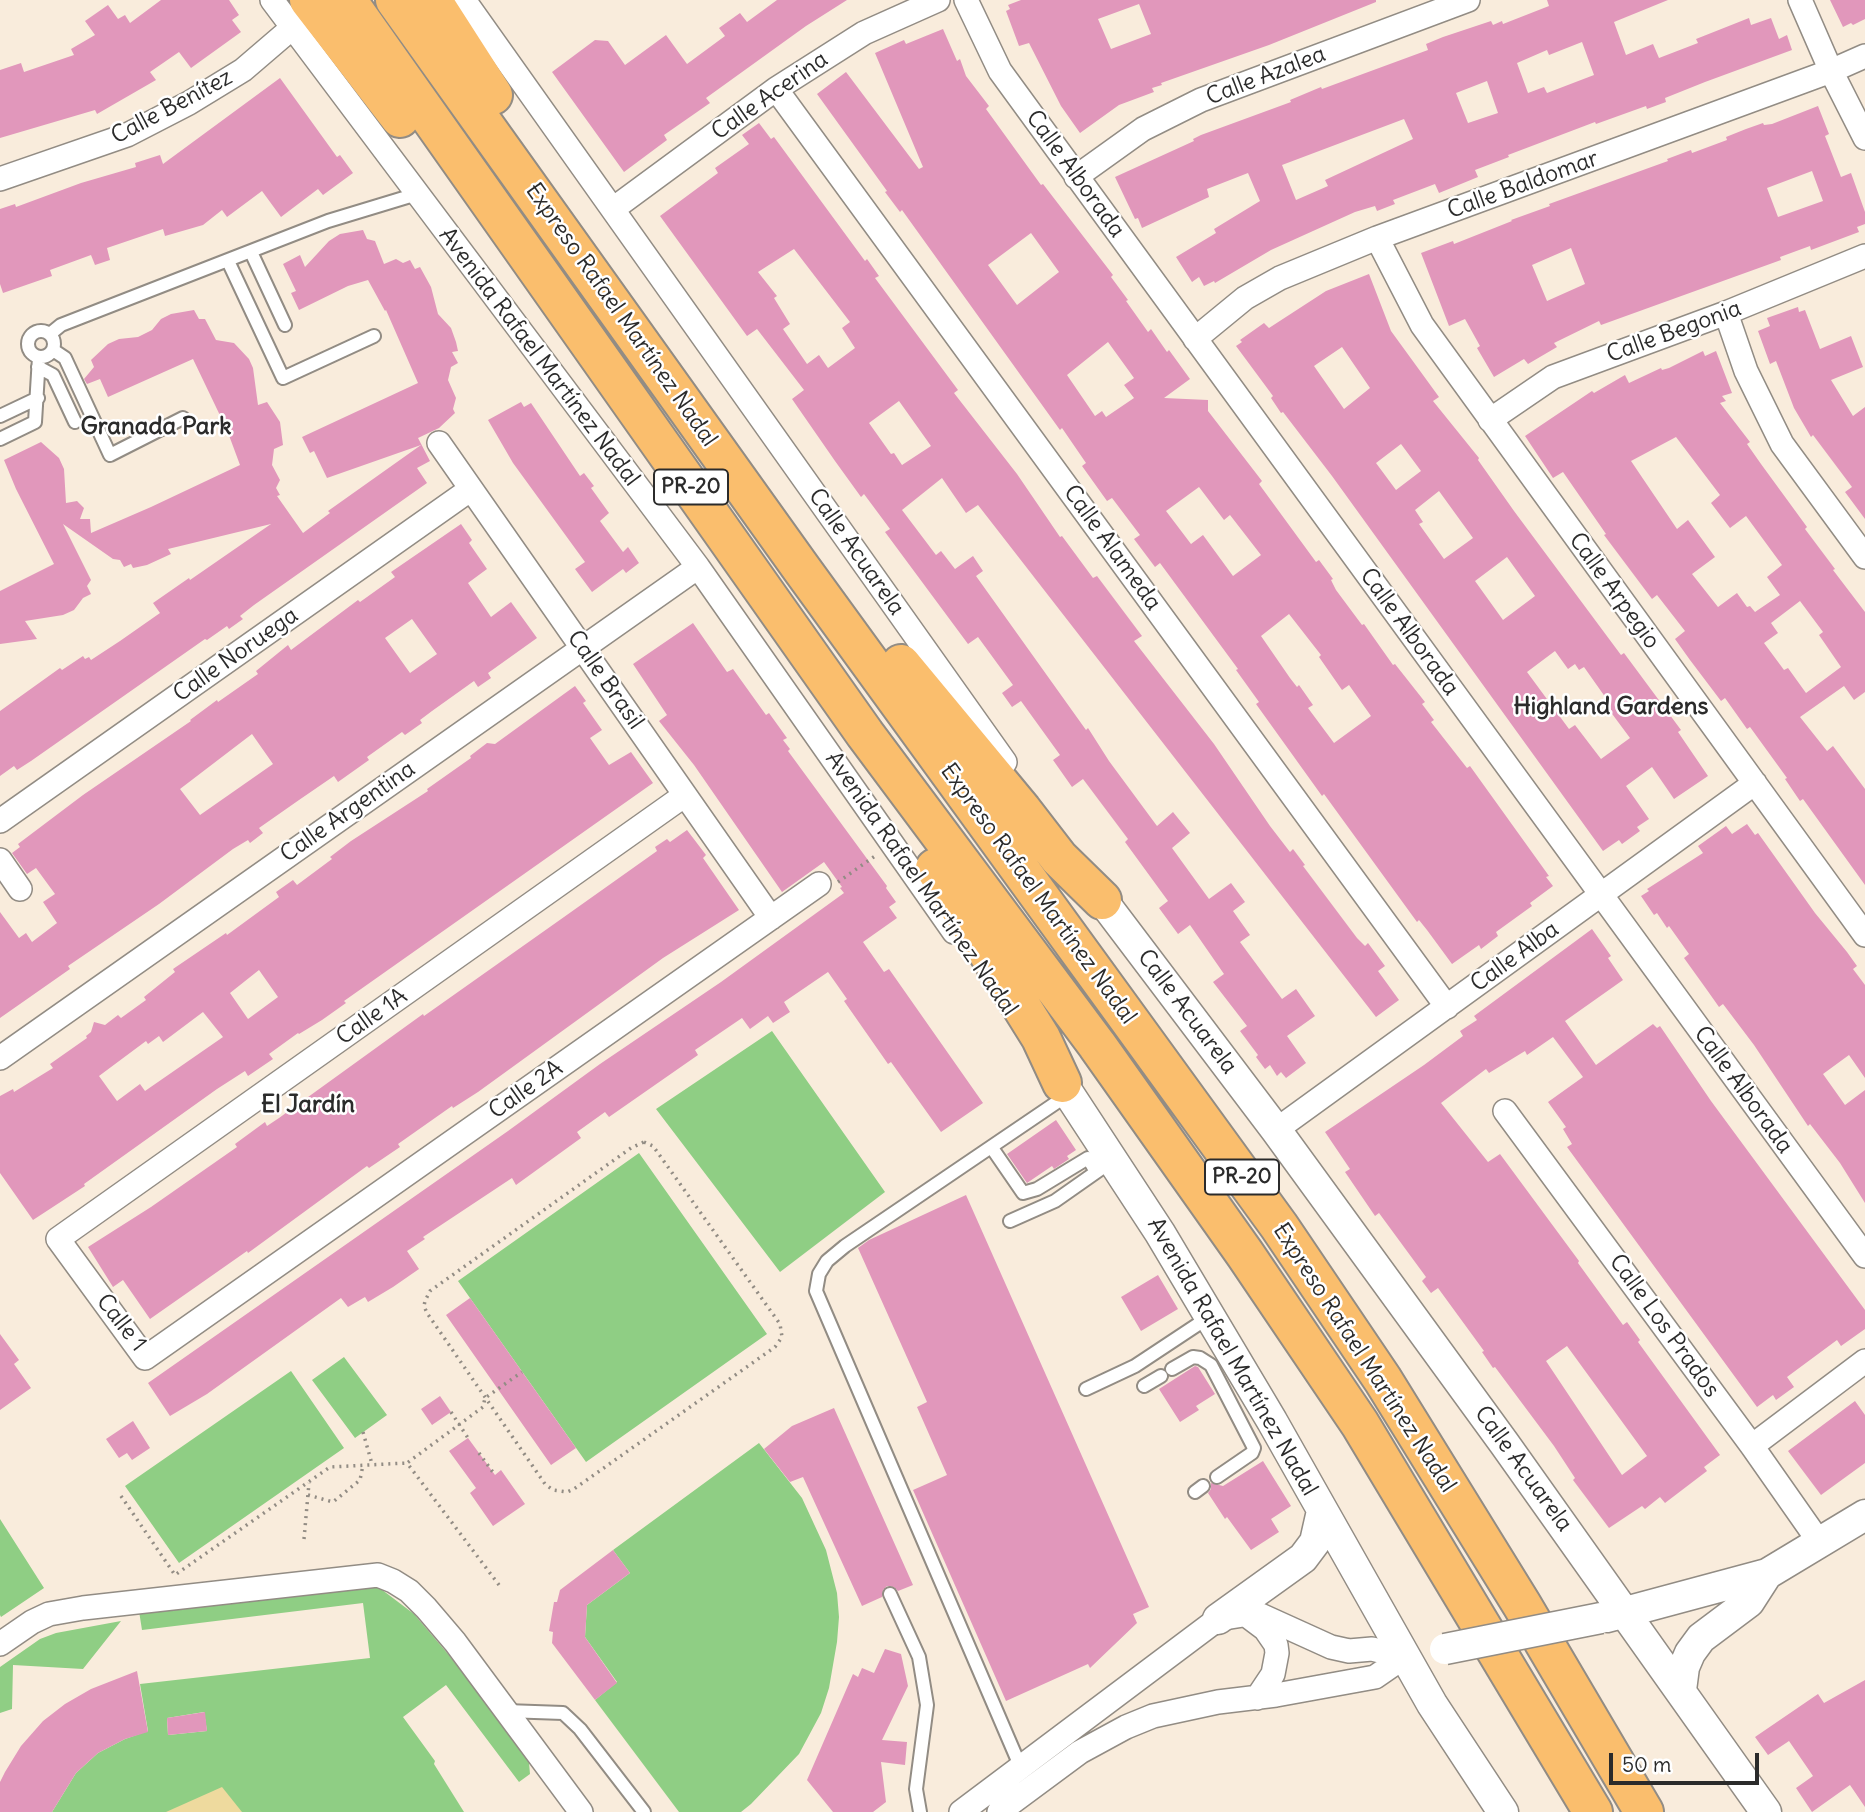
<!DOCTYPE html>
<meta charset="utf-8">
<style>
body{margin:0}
#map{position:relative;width:1865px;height:1812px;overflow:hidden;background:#f9ecdc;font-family:Delius,sans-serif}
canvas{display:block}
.scale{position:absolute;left:1609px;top:1753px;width:150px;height:32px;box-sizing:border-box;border:4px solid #2b2b2b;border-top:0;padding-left:9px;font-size:21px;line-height:24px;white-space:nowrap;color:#2b2b2b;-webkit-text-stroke:5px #fff;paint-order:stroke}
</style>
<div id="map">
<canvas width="1865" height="1812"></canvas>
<div class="scale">50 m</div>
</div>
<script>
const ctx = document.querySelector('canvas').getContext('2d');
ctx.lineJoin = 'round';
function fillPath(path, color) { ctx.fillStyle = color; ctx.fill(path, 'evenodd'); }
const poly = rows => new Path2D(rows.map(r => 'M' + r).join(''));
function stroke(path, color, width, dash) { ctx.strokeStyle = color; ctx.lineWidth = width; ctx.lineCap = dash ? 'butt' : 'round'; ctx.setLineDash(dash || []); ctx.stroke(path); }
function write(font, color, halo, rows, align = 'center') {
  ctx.font = font + ' Delius,sans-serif'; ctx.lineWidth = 5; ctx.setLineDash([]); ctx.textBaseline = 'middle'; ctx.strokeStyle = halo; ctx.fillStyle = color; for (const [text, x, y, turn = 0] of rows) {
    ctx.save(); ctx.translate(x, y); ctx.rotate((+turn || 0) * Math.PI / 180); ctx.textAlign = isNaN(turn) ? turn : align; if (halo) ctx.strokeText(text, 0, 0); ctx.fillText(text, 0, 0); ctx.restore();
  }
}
fillPath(poly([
 [772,1031,885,1192,780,1272,656,1109],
 [639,1153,767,1334,586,1462,458,1281],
 [344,1357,387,1415,355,1438,312,1380],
 [291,1371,344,1448,179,1563,125,1486],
 [759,1443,802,1498,826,1550,837,1593,839,1617,837,1642,829,1688,821,1713,799,1754,751,1804,741,1812,679,1812,595,1700,617,1682,585,1637,587,1605,630,1573,613,1550],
 [0,1519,44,1588,1,1617,0,1615],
 [377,1586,414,1614,448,1654,525,1753,529,1763,530,1774,519,1782,446,1685,403,1717,435,1761,434,1764,464,1812,52,1812,76,1773,98,1753,125,1739,148,1731,140,1684,370,1658,363,1603,142,1630,139,1611],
 [204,1712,207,1731,168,1735,167,1718],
 [121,1621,83,1669,13,1665,12,1709,0,1713,0,1667,40,1639,56,1633]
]), '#8fce84');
fillPath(poly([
 [222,1787,242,1812,166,1812]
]), '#eeda9e');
fillPath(poly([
 [161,0,229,0,239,15,232,20,241,32,191,68,179,52,150,72,156,80,97,114,95,110,0,138,0,70,21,63,24,72,74,55,71,49,95,35,85,21,108,5,118,19,125,15,130,23],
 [777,0,847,0,806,26,706,98,710,103,664,135,667,140,624,172,552,72,595,40,608,41,625,65,666,35,687,64,725,36,719,28,740,13,747,22],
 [1021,0,1376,0,1376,2,1269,45,1161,83,1162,85,1152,88,1154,92,1119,105,1080,133,1061,106,1029,43,1019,46,1006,11,1010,9,1008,5],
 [1139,4,1151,34,1111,49,1098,19],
 [1547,0,1668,0,1614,22,1626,55,1653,44,1659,58,1698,43,1696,39,1749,18,1751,25,1771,18,1779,39,1787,35,1792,50,1705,82,1665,98,1666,102,1647,109,1646,106,1596,124,1595,122,1508,155,1509,157,1475,170,1478,177,1439,193,1435,184,1393,200,1395,204,1377,211,1375,206,1355,212,1271,250,1215,283,1214,281,1204,286,1199,277,1192,282,1176,257,1216,233,1214,229,1260,201,1248,173,1207,189,1209,197,1142,228,1138,218,1135,219,1115,177,1194,141,1193,139,1201,135,1291,102,1290,100,1321,87,1322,89,1428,50,1426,44,1443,37,1491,21,1493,25,1502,21,1503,24,1549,6],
 [1582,42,1594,75,1547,93,1544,87,1528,93,1517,63,1547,50,1549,55],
 [1487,81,1498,113,1468,123,1456,93],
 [1404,119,1413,139,1325,180,1328,186,1296,200,1282,165],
 [1830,0,1865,0,1865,19,1853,25,1851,23,1843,27],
 [943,29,957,61,960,59,966,76,989,106,986,109,1041,185,1043,184,1113,275,1111,277,1128,300,1126,301,1148,332,1151,329,1167,352,1169,350,1190,379,1164,398,1208,400,1208,411,1262,481,1259,484,1316,562,1319,560,1333,579,1331,580,1336,590,1362,625,1364,624,1393,665,1395,664,1425,702,1422,704,1434,720,1431,722,1467,768,1470,766,1549,876,1546,877,1553,886,1530,903,1532,906,1496,932,1498,936,1481,949,1479,945,1452,964,1427,930,1419,920,1417,922,1324,794,1322,796,1317,789,1256,704,1259,702,1236,670,1238,669,1160,563,1155,567,1134,539,1140,535,1112,498,1107,501,1082,466,1086,463,1062,428,1060,430,902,210,900,212,885,192,887,191,817,94,846,72,919,169,923,167,875,53,904,40,906,44],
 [1031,233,1059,272,1017,305,988,265],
 [1108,342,1134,378,1124,385,1134,398,1106,417,1102,411,1095,416,1067,375],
 [1199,487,1224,520,1230,515,1261,555,1233,576,1203,535,1191,544,1166,511],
 [1289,614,1321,655,1319,657,1342,690,1349,685,1371,716,1334,743,1308,708,1313,705,1299,685,1297,687,1290,678,1261,636],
 [280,78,337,157,340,155,353,173,323,195,318,189,281,217,262,191,227,217,222,210,203,225,165,236,163,229,107,248,110,260,95,265,91,255,50,270,52,276,3,293,0,284,0,209,15,204,16,207,81,183,136,167,135,163,160,155,163,164],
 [1818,106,1829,134,1825,136,1841,177,1851,173,1865,212,1865,224,1857,227,1859,232,1811,250,1810,246,1780,257,1781,260,1601,325,1599,321,1554,343,1557,347,1528,364,1524,359,1494,377,1477,348,1480,346,1465,319,1449,326,1421,253,1453,241,1454,244,1512,221,1511,220,1550,206,1549,204,1668,161,1667,159,1691,150,1692,153,1727,140,1726,137,1746,129,1763,123,1764,125,1772,124],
 [1812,171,1823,201,1778,217,1767,188],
 [1571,248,1585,284,1547,301,1532,265],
 [759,123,771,139,774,137,865,261,867,259,879,276,875,278,958,390,954,393,1017,474,1060,537,1062,536,1093,578,1097,576,1142,636,1134,641,1214,744,1270,826,1290,852,1293,849,1305,865,1303,866,1357,938,1365,946,1368,943,1385,966,1378,971,1399,1000,1376,1017,978,505,966,513,942,478,902,510,936,555,941,551,955,569,973,556,983,571,976,576,1086,730,1088,728,1109,761,1157,826,1173,812,1190,833,1172,848,1209,899,1231,883,1245,902,1233,911,1250,935,1240,942,1282,999,1296,989,1315,1016,1287,1036,1306,1063,1286,1078,1281,1072,1277,1076,1270,1065,1265,1069,1256,1057,1258,1055,1240,1031,1247,1026,1213,982,1224,974,1190,925,1178,934,1159,908,1168,901,1125,842,1128,839,1083,779,1072,787,1053,760,1060,755,1021,701,1012,707,1002,693,1013,685,978,637,968,644,885,532,890,529,864,494,861,497,835,461,792,399,804,390,757,329,747,336,660,216,718,173,715,168,749,144,742,135],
 [794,249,850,322,842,328,855,348,828,368,819,355,807,364,783,329,790,324,774,298,777,296,758,272],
 [899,401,931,446,902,465,894,453,891,454,869,423],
 [363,230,367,239,375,241,384,264,396,259,403,263,410,260,415,269,420,267,431,287,438,314,451,328,456,342,458,351,452,352,458,363,451,367,448,380,456,398,453,409,455,413,439,428,418,438,430,461,417,468,427,483,254,605,240,616,243,619,229,629,227,626,207,640,205,639,31,761,17,770,14,766,0,776,0,711,60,668,62,670,83,656,85,659,89,657,91,660,120,641,160,613,153,603,189,578,190,580,271,524,168,549,171,554,147,565,133,568,131,564,124,567,120,560,113,559,63,524,91,580,87,586,91,594,83,598,74,610,63,615,25,621,37,639,0,644,0,591,54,564,16,489,4,460,41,442,59,458,64,469,66,503,77,501,84,508,80,519,90,519,91,533,151,507,240,465,227,430,193,359,108,397,100,379,87,384,84,379,94,367,91,360,108,344,119,339,138,337,152,330,161,319,171,314,194,310,199,319,205,319,216,340,234,343,249,359,253,368,258,405,267,402,280,422,283,445,274,449,272,465,280,480,276,488,280,495,277,496,303,533,330,513,328,511,421,445,327,478,314,451,310,453,302,437,418,383,386,310,385,311,368,280,348,286,299,310,291,293,296,291,283,264,300,255,305,267,329,241,340,234],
 [1369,274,1391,331,1439,397,1433,401,1479,458,1478,460,1514,511,1621,655,1624,653,1681,730,1678,732,1708,776,1674,799,1652,767,1626,786,1649,819,1637,827,1640,831,1622,844,1619,840,1603,851,1332,476,1283,412,1281,413,1271,398,1273,396,1236,346,1242,342,1240,340,1264,323,1269,328,1326,291],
 [1342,347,1370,388,1344,409,1314,366],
 [1401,444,1421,471,1396,490,1376,463],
 [1439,491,1473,538,1444,559,1419,524,1423,522,1415,510],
 [1507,557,1535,596,1503,620,1475,581],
 [1555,651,1568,669,1575,664,1579,670,1584,667,1608,701,1604,703,1630,738,1601,759,1575,725,1569,729,1527,672],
 [1798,307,1799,312,1805,310,1820,349,1851,336,1863,367,1831,380,1853,416,1865,407,1865,519,1845,492,1852,487,1813,435,1811,437,1794,408,1776,361,1770,364,1758,331,1770,326,1767,318],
 [1703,351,1705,356,1716,351,1732,393,1722,396,1726,401,1720,403,1750,442,1747,444,1761,464,1807,527,1805,529,1835,569,1833,570,1865,612,1865,692,1854,700,1844,686,1800,717,1827,751,1833,746,1865,789,1865,885,1803,799,1800,801,1785,779,1787,778,1750,727,1747,729,1725,698,1721,701,1690,660,1675,639,1685,631,1657,595,1652,599,1604,535,1606,534,1563,472,1553,478,1525,436,1592,391,1594,393,1625,375,1629,383,1661,368,1662,370,1669,368],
 [1676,437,1720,495,1711,503,1730,528,1746,516,1782,565,1767,577,1780,595,1755,612,1750,606,1747,607,1737,593,1718,607,1692,574,1715,557,1688,520,1677,529,1631,461],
 [1800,601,1823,632,1819,635,1841,667,1806,693,1788,668,1784,670,1764,643,1778,633,1771,623],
 [521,402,524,407,531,403,580,476,584,473,594,486,591,488,609,513,600,521,623,552,628,547,639,563,626,573,623,569,592,592,575,569,585,562,513,463,488,420],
 [461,524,472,540,469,543,487,569,468,583,491,617,511,602,537,638,488,673,491,678,478,687,474,681,432,711,420,720,422,723,405,735,402,732,367,757,369,760,338,782,334,776,299,800,259,828,263,833,250,843,248,840,233,849,159,904,68,966,70,969,0,1018,0,912,19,938,26,933,32,942,57,923,43,902,55,894,36,868,27,874,12,853,20,847,18,844,83,795,191,721,190,720,217,700,218,702,258,674,256,671,288,645,291,650,358,600,360,602,395,577,391,572],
 [412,619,437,654,410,673,385,638],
 [252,734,273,764,200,815,180,789],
 [693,623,727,672,733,669,766,715,769,713,787,738,783,740,790,749,788,751,887,886,886,888,896,902,889,907,897,918,863,942,884,972,889,969,983,1103,941,1132,891,1062,888,1064,844,1001,847,999,828,972,784,1002,790,1012,773,1023,768,1016,750,1029,742,1018,695,1050,698,1055,609,1117,605,1112,577,1132,581,1138,516,1185,512,1178,423,1237,425,1239,407,1251,419,1269,393,1287,368,1302,365,1297,348,1307,341,1298,207,1394,170,1416,148,1383,508,1131,600,1064,721,982,844,893,840,888,842,887,824,862,782,892,694,765,659,721,667,715,633,664],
 [575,686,586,701,583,703,602,730,590,738,609,765,631,752,653,783,344,1001,346,1003,322,1020,299,1034,298,1033,269,1054,273,1059,248,1076,245,1071,217,1089,84,1184,85,1186,33,1220,0,1173,0,1096,13,1089,14,1092,53,1068,50,1064,87,1038,86,1036,91,1032,94,1022,105,1025,118,1015,121,1018,146,1000,144,997,175,972,173,969,226,933,227,935,279,897,276,892,293,880,297,885,332,859,330,857,351,841,428,791,427,789,471,758,470,756,487,743,495,744],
 [259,970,278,997,248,1019,230,993],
 [203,1012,223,1037,145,1091,140,1084,117,1101,99,1076,146,1041,148,1044,159,1036,163,1042],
 [1747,824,1755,835,1758,833,1815,913,1847,952,1857,966,1853,969,1865,985,1865,1078,1849,1055,1823,1074,1845,1105,1865,1090,1865,1203,1840,1163,1810,1124,1808,1126,1754,1045,1723,1004,1719,1007,1707,990,1684,958,1689,954,1669,926,1667,928,1657,913,1654,915,1641,896,1649,891,1647,889,1703,853,1698,846,1726,826,1732,834],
 [687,830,706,855,703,858,739,910,663,958,478,1092,453,1108,452,1106,398,1144,400,1147,369,1168,367,1166,248,1253,247,1251,150,1319,123,1280,113,1287,88,1247,151,1207,237,1147,235,1144,265,1122,267,1126,279,1118,423,1014,424,1016,564,917,657,851,655,847,667,839,670,842],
 [1592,929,1611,956,1608,958,1623,980,1565,1021,1596,1065,1653,1024,1657,1028,1660,1026,1711,1101,1865,1310,1865,1329,1841,1346,1837,1340,1787,1377,1794,1387,1776,1400,1773,1395,1757,1407,1567,1147,1572,1144,1563,1129,1566,1127,1548,1102,1583,1077,1553,1037,1527,1055,1525,1051,1489,1073,1486,1069,1441,1103,1488,1162,1500,1154,1579,1261,1578,1263,1623,1325,1627,1322,1640,1340,1638,1342,1720,1455,1704,1467,1707,1471,1665,1503,1660,1497,1645,1509,1642,1506,1609,1528,1573,1480,1575,1478,1554,1446,1495,1367,1493,1368,1482,1352,1484,1351,1438,1288,1431,1293,1422,1281,1426,1277,1379,1213,1375,1216,1345,1172,1350,1169,1325,1132,1424,1065,1463,1036,1460,1031,1477,1020,1474,1016],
 [1567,1346,1647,1456,1622,1475,1546,1361],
 [1056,1120,1076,1150,1067,1156,1069,1159,1054,1169,1052,1166,1027,1183,1007,1154],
 [966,1195,1149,1607,1133,1614,1137,1623,1090,1668,1088,1664,1006,1701,913,1490,947,1475,917,1407,927,1402,858,1248,869,1240],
 [1158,1275,1178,1309,1141,1331,1121,1297],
 [470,1298,576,1448,551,1465,446,1315],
 [0,1334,19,1360,14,1364,31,1388,0,1410],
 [1195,1366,1198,1367,1215,1394,1196,1406,1199,1410,1180,1422,1159,1389],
 [440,1396,451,1412,432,1425,421,1409],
 [1855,1401,1865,1415,1865,1463,1821,1495,1788,1451],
 [834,1408,913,1585,898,1591,894,1587,887,1586,883,1590,882,1597,862,1606,803,1477,790,1482,764,1449,792,1426],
 [133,1421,150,1448,132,1460,127,1453,119,1458,106,1439],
 [468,1438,495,1475,501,1470,525,1504,493,1526,470,1493,476,1488,449,1451],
 [1263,1461,1291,1506,1271,1519,1279,1532,1251,1550,1227,1517,1225,1519,1208,1493,1211,1489,1211,1483,1223,1486],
 [613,1550,630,1573,587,1605,585,1637,617,1683,595,1700,552,1643,553,1632,549,1631,554,1602,557,1602,560,1590],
 [885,1649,901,1654,908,1686,882,1740,907,1742,905,1765,881,1762,886,1802,873,1812,833,1812,807,1780,853,1674,858,1677,862,1668,874,1673],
 [137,1671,148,1732,125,1739,98,1753,76,1773,52,1812,0,1812,0,1782,5,1772,21,1746,43,1721,65,1704,91,1689],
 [1865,1680,1865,1807,1850,1785,1812,1812,1796,1788,1813,1776,1789,1741,1768,1755,1755,1737,1818,1694,1824,1703],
 [205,1712,207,1731,168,1735,167,1718]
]), '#e197bb');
const service = poly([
 [251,252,285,325],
 [228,261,283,378,374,336],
 '28 344a13 13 0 1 1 26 0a13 13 0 1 1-26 0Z',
 [50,334,61,325,328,221,417,194],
 [53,350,65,358,110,455,183,418],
 [38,367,53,375,75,422],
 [0,416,38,398],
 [0,439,35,422,39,357],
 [992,1148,1023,1193,1037,1189,1088,1158,1096,1172],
 [1010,1221,1055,1201,1102,1168],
 [1172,1369,1193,1357,1200,1358,1211,1365,1254,1448,1252,1453,1217,1477],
 [1144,1386,1161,1376],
 [1086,1389,1135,1366,1209,1317],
 [1195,1492,1203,1486],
 [890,1594,919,1657,927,1705,916,1789,920,1812],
 [506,1711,563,1713,580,1729,644,1812],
 [1021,1768,816,1291,819,1274,827,1261,845,1246,1069,1094]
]);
const minor = poly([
 [272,0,698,567,954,932],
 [464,0,1005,762],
 [966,0,1000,71,1865,1256],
 [1800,0,1831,71,1865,138],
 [776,89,1447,1007],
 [1076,177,1143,129,1201,100,1468,0],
 [0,179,127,135,189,103,243,70,292,28],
 [613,209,776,89,864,33,938,0],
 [1377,238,1422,325,1865,935],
 [1726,313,1746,371,1782,444,1865,557],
 [1195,339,1245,298,1280,278,1377,238,1831,71,1865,56],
 [1490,420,1553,377,1726,313,1865,256],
 [439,443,771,918],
 [685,795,58,1239,145,1358,819,884],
 [0,821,471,489],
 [0,860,20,889],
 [0,1058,698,567],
 [1505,1111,1752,1446,1820,1543],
 [1276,1130,1755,783],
 [1752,1446,1865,1361],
 [1249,1617,1265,1629,1276,1645,1277,1653,1273,1674,1257,1698],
 [0,1644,32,1622,49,1614,83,1608,378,1575,393,1581,409,1591,426,1608,455,1642,581,1812],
 [961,1812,1218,1619,1256,1613,1331,1647,1349,1651,1372,1649,1404,1657],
 [999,1812,1080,1752,1126,1727,1153,1716,1218,1702,1276,1695,1375,1677,1404,1657]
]);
const tertiary = poly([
 [1102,900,1276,1130,1504,1443,1766,1812],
 [1069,1094,1160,1233,1272,1421,1432,1704,1503,1812],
 [1607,1617,1767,1574,1865,1515],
 [1218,1619,1303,1558,1315,1542,1322,1511],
 [1681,1690,1684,1667,1690,1653,1701,1638,1749,1602,1767,1574]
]);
const motorway = poly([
 [309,0,400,118],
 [347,0,865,734,1097,1045,1245,1254,1360,1424,1593,1812],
 [395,0,801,568,1279,1226,1383,1380,1522,1605,1644,1812],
 [432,0,493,95],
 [901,664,1022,810,1059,858,1102,900],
 [935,868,1041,1038,1062,1083]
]);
stroke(service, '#928c84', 16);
stroke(minor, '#928c84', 26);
stroke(tertiary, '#928c84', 33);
stroke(motorway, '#928c84', 42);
stroke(poly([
 [838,882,875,856],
 [644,1142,653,1146,780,1324,782,1337,775,1347,574,1489,567,1492,553,1490,545,1484,427,1313,424,1306,425,1301,430,1291,631,1148,644,1142],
 [451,1412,468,1438],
 [363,1432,372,1464],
 [479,1453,495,1475],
 [308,1495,333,1502,360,1480,363,1465],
 [121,1496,175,1575,330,1467,407,1463],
 [304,1539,309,1483],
 [499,1585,407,1463,483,1407,485,1398,522,1372]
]), '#928c84', 3.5, [2, 5]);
stroke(service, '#fff', 12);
stroke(minor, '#fff', 23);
stroke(tertiary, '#fff', 30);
stroke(motorway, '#fabe6d', 38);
const tertiaryBridge = poly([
 [1445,1649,1601,1618]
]);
stroke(tertiaryBridge, '#928c84', 33, []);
stroke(tertiaryBridge, '#fff', 30);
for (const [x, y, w] of [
 [691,487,74],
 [1242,1177,74]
]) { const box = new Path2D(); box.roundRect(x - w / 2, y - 17.5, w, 35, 5); ctx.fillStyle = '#fff'; ctx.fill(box); stroke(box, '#2b2b2b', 2); }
write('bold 21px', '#2b2b2b', null, [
 ["PR-20",691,487],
 ["PR-20",1242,1177]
]);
write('23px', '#2b2b2b', '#fff', [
 ["Calle Azalea",1266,76,-21],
 ["Calle Acerina",770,96,-35],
 ["Calle Benítez",172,107,-28],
 ["Calle Alborada",1075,174,54],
 ["Calle Baldomar",1523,185,-20],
 ["Expreso Rafael Martínez Nadal",621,315,55],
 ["Calle Begonia",1674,332,-20],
 ["Avenida Rafael Martínez Nadal",539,357,53],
 ["Calle Alameda",1112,548,54],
 ["Calle Acuarela",856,552,55],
 ["Calle Arpegio",1614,591,54],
 ["Calle Alborada",1409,632,54],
 ["Calle Noruega",236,655,-35],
 ["Calle Brasil",605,680,55],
 ["Calle Argentina",348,812,-35],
 ["Avenida Rafael Martínez Nadal",921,884,55],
 ["Expreso Rafael Martínez Nadal",1038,894,54],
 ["Calle Alba",1515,957,-36],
 ["Calle Acuarela",1187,1012,53],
 ["Calle 1A",372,1017,-35],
 ["Calle 2A",526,1090,-35],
 ["Calle Alborada",1743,1090,54],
 ["Calle 1",121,1323,52],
 ["Calle Los Prados",1664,1326,54],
 ["Avenida Rafael Martínez Nadal",1232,1357,60],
 ["Expreso Rafael Martínez Nadal",1364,1358,57],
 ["Calle Acuarela",1523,1469,54]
]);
write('bold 24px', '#2b2b2b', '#fff', [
 ["Granada Park",156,427],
 ["Highland Gardens",1611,707],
 ["El Jardín",308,1105]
]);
</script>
